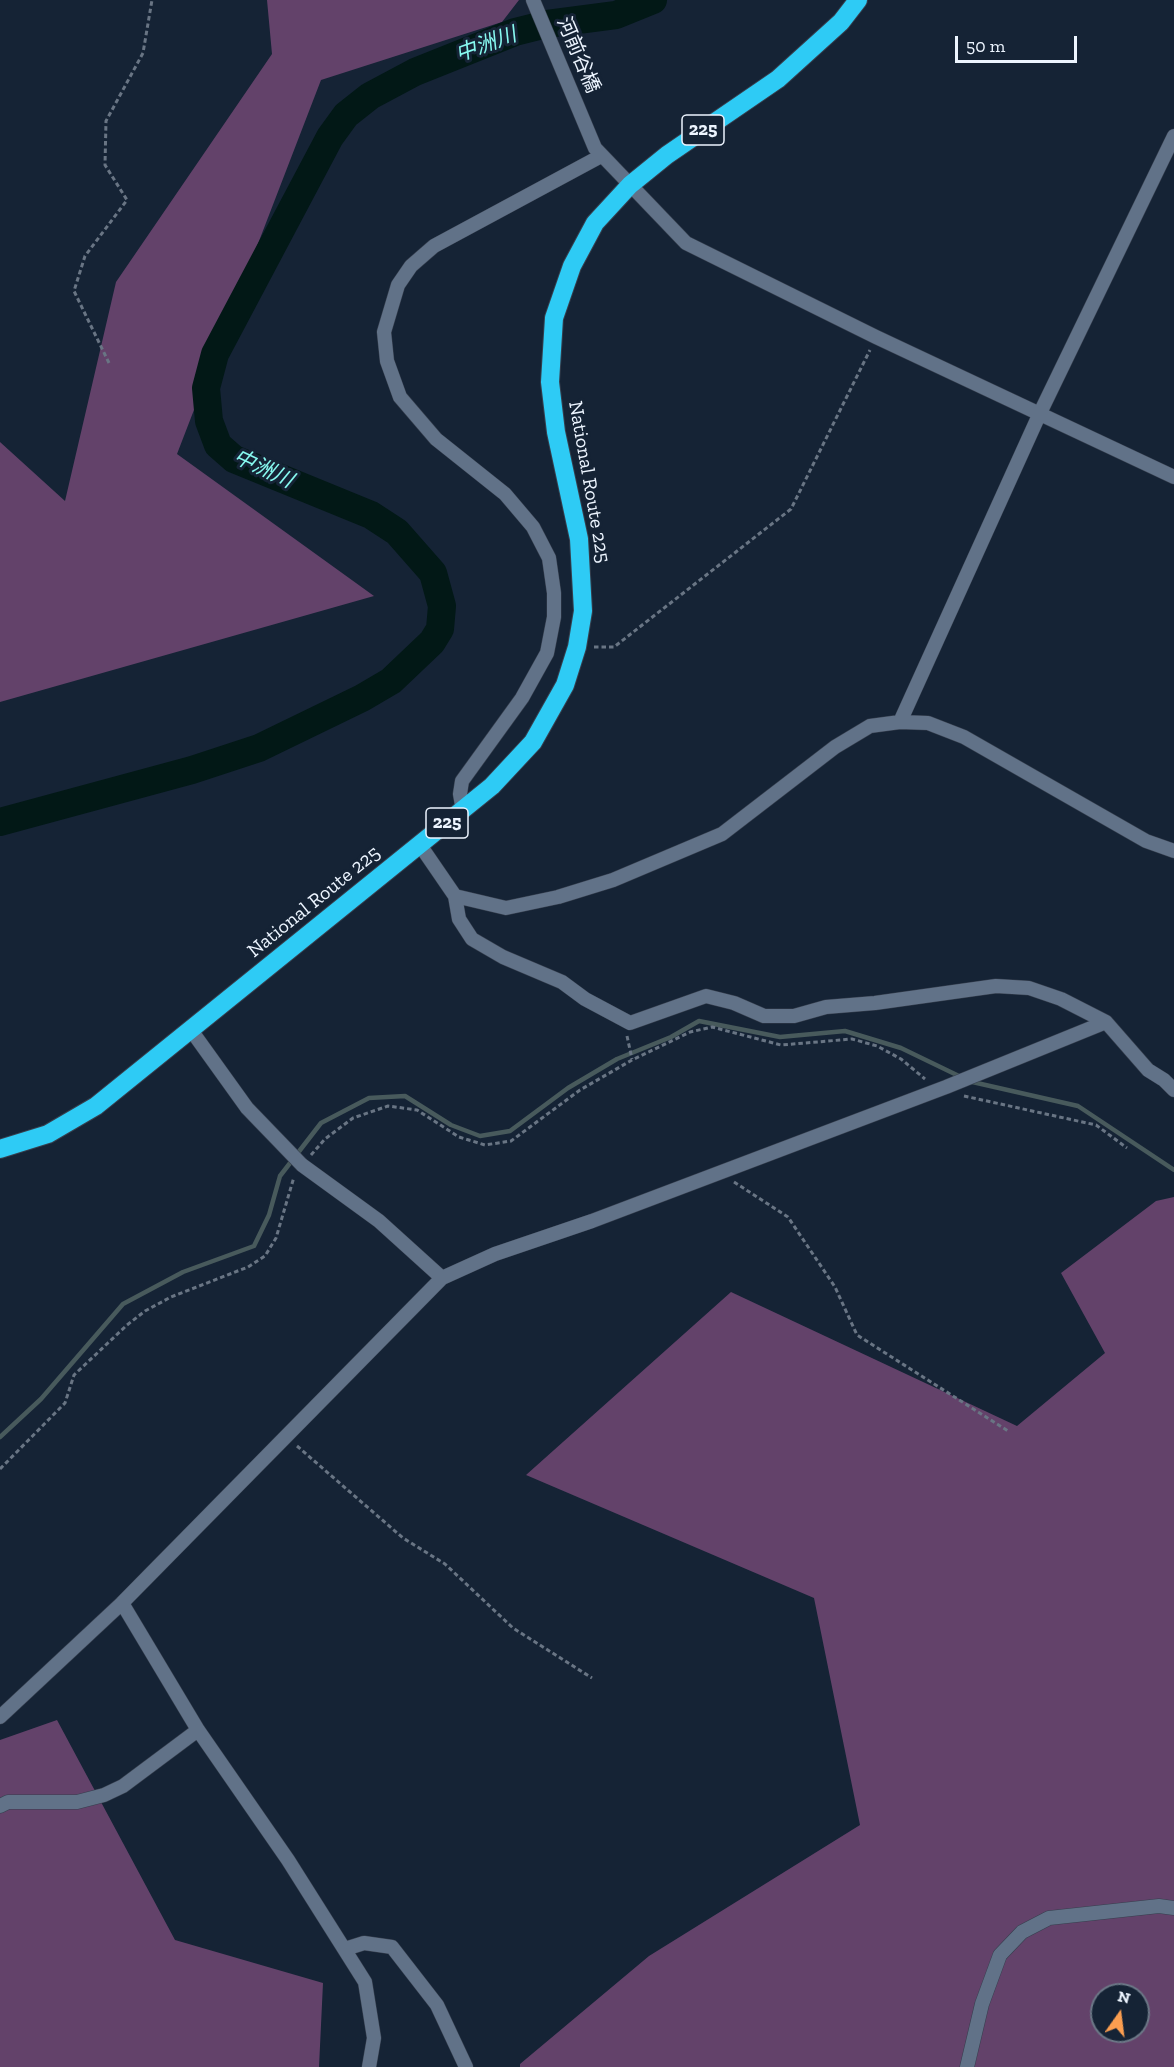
<!DOCTYPE html>
<meta charset="utf-8">
<style>
body{margin:0}
#map{position:relative;width:1174px;height:2067px;overflow:hidden;background:#152335;font-family:"Zilla Slab",serif}
canvas{display:block}
.north{position:absolute;left:1090px;top:1983px;width:60px;height:60px;box-sizing:border-box;background:#152335;border:2px solid #6b7786;border-radius:50%;rotate:14deg;font-size:16px;font-weight:700;line-height:24px;text-align:center;color:#edf5ff}
.north::after{content:'';display:block;margin:auto;width:21px;height:27px;background:#fb9e50;clip-path:polygon(50% 0,100% 100%,50% 72%,0 100%)}
.scale{position:absolute;left:955px;top:36px;width:122px;height:27px;box-sizing:border-box;border:3px solid #edf5ff;border-top:0;padding-left:8px;font-size:18px;line-height:21px;white-space:nowrap;color:#edf5ff;-webkit-text-stroke:4px #152335;paint-order:stroke}
</style>
<div id="map">
<canvas width="1174" height="2067"></canvas>
<div class="north">N</div>
<div class="scale">50 m</div>
</div>
<script>
const ctx = document.querySelector('canvas').getContext('2d');
ctx.lineJoin = 'round';
function fillPath(path, color) { ctx.fillStyle = color; ctx.fill(path, 'evenodd'); }
const poly = rows => new Path2D(rows.map(r => 'M' + r).join(''));
function stroke(path, color, width, dash) { ctx.strokeStyle = color; ctx.lineWidth = width; ctx.lineCap = dash ? 'butt' : 'round'; ctx.setLineDash(dash || []); ctx.stroke(path); }
function write(font, color, halo, rows, align = 'center') {
  ctx.font = font + ' "Zilla Slab","Noto Sans JP",serif'; ctx.lineWidth = 6; ctx.setLineDash([]); ctx.textBaseline = 'middle'; ctx.strokeStyle = halo; ctx.fillStyle = color; for (const [text, x, y, turn = 0] of rows) {
    ctx.save(); ctx.translate(x, y); ctx.rotate((+turn || 0) * Math.PI / 180); ctx.textAlign = isNaN(turn) ? turn : align; if (halo) ctx.strokeText(text, 0, 0); ctx.fillText(text, 0, 0); ctx.restore();
  }
}
fillPath(poly([
 [267,0,519,0,502,22,321,80,177,454,374,596,0,702,0,442,65,501,116,282,272,54],
 [1174,1197,1174,2067,520,2067,520,2064,649,1956,860,1825,814,1598,526,1475,731,1292,1017,1426,1105,1353,1061,1273,1156,1201],
 [1102,1995,1138,1995,1138,2031,1102,2031],
 [57,1720,175,1940,323,1983,319,2067,0,2067,0,1740]
]), '#63426a');
stroke(poly([
 [968,1081,1078,1106,1174,1170],
 [0,1437,41,1399,123,1304,183,1272,254,1246,269,1215,280,1176,321,1123,369,1098,405,1096,451,1125,480,1136,510,1131,568,1088,617,1059,671,1037,699,1021,780,1037,845,1031,901,1048,961,1077]
]), '#485a5c', 4.5);
stroke(poly([
 [0,822,192,770,259,748,362,698,391,681,432,642,440,629,442,606,433,573,397,532,371,515,234,459,218,445,209,421,206,388,215,354,330,137,346,115,370,96,415,72,515,32,547,24,616,15,653,0]
]), '#021816', 28);
const street = poly([
 [533,0,595,148,686,243,876,337,1174,477],
 [900,722,1040,413,1174,136],
 [463,811,460,794,462,781,522,698,547,653,554,617,554,593,549,558,533,527,505,494,436,439,400,397,387,361,384,332,398,285,411,266,434,246,601,156],
 [420,845,455,896,506,908,558,897,613,880,722,834,835,747,870,726,900,722,928,723,964,737,1146,841,1174,851],
 [455,896,459,919,472,939,503,957,562,982,585,999,630,1023,706,996,734,1003,764,1016,794,1016,826,1007,875,1003,996,986,1029,988,1061,999,1106,1022,1148,1070,1164,1080,1174,1090],
 [191,1030,247,1108,302,1165,379,1221,442,1278],
 [122,1603,198,1730,288,1860,365,1982,374,2038,369,2067],
 [0,1717,122,1603,442,1278,495,1254,592,1221,946,1087,1106,1022],
 [0,1806,8,1802,77,1802,104,1795,123,1786,198,1730],
 [345,1949,364,1943,392,1947,437,2005,466,2067],
 [967,2067,982,2004,1000,1955,1022,1932,1049,1918,1159,1906,1174,1908]
]);
const highway = poly([
 [0,1149,48,1134,96,1106,492,786,533,742,565,685,577,647,583,611,579,539,556,432,550,382,554,318,572,266,595,223,630,185,667,155,778,79,841,22,858,0]
]);
stroke(street, '#363f4e', 15);
stroke(highway, '#363f4e', 20);
stroke(poly([
 [109,363,74,291,85,256,127,200,105,165,106,121,143,53,152,0],
 [594,647,614,647,791,509,870,350],
 [627,1036,632,1059],
 [964,1096,1096,1125,1127,1148],
 [311,1155,325,1139,353,1118,388,1106,417,1110,459,1137,485,1145,511,1141,580,1090,632,1060,690,1032,712,1027,781,1045,852,1039,877,1046,901,1059,925,1079],
 [734,1182,788,1217,835,1287,857,1335,1008,1431],
 [297,1446,403,1538,445,1564,513,1628,592,1678],
 [0,1469,65,1403,74,1375,127,1325,145,1311,171,1297,248,1267,265,1256,276,1238,294,1177]
]), '#697584', 3, [4.5, 3]);
stroke(street, '#617288', 14);
stroke(highway, '#2ecbf5', 18);
for (const [x, y, w] of [
 [703,130,42],
 [447,823,42]
]) { const box = new Path2D(); box.roundRect(x - w / 2, y - 15, w, 30, 4.5); ctx.fillStyle = '#152335'; ctx.fill(box); stroke(box, '#edf5ff', 1.5); }
write('bold 18px', '#edf5ff', null, [
 ["225",703,130],
 ["225",447,823]
]);
write('20px', '#edf5ff', '#152335', [
 ["河前谷橋",578,55,67],
 ["National Route 225",589,482,80],
 ["National Route 225",314,902,-39]
]);
write('italic 21px', '#87f9f0', '#152335', [
 ["中洲川",486,45,-20],
 ["中洲川",263,469,25]
]);
</script>
